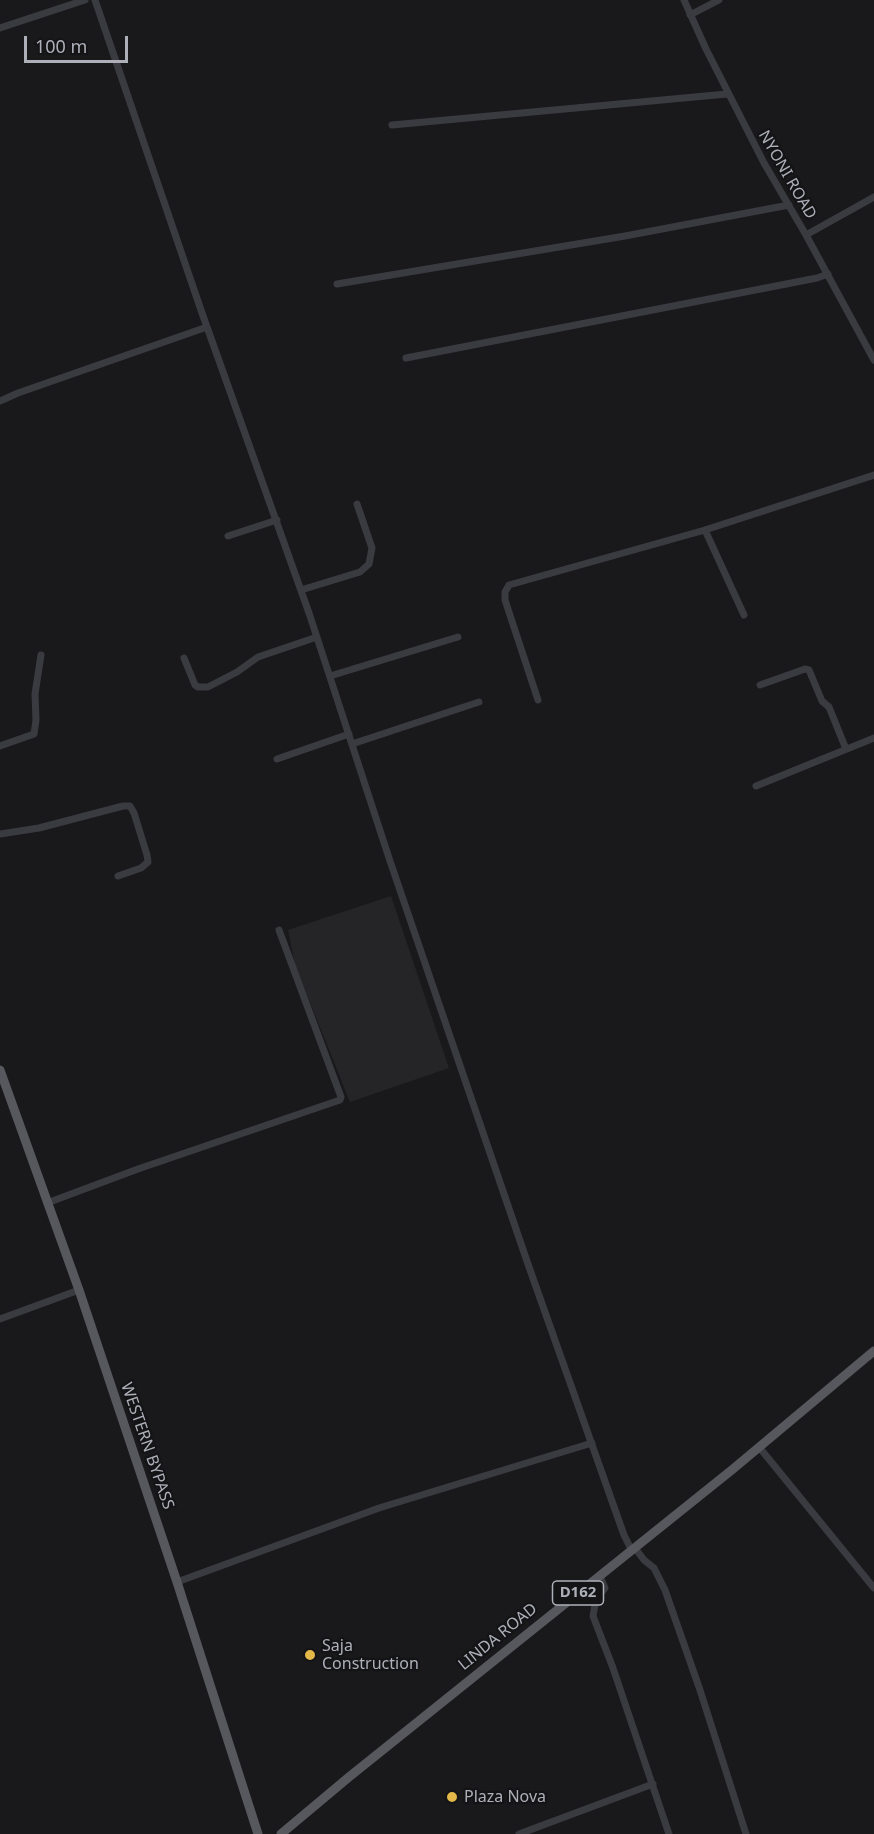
<!DOCTYPE html>
<style>
body{margin:0}
#map{position:relative;width:874px;height:1834px;overflow:hidden;background:#19191b;font-family:"Noto Sans",sans-serif}
canvas{display:block}
.scale{position:absolute;left:24px;top:36px;width:104px;height:27px;box-sizing:border-box;border:3px solid #adb0b9;border-top:0;padding-left:8px;font-size:18px;line-height:21px;white-space:nowrap;color:#adb0b9;-webkit-text-stroke:4px #141416;paint-order:stroke}
</style>
<div id="map">
<canvas width="874" height="1834"></canvas>
<div class="scale">100 m</div>
</div>
<script>
const ctx = document.querySelector('canvas').getContext('2d');
ctx.lineJoin = 'round';
function fillPath(path, color) { ctx.fillStyle = color; ctx.fill(path, 'evenodd'); }
const poly = rows => new Path2D(rows.map(r => 'M' + r).join(''));
function stroke(path, color, width, dash) { ctx.strokeStyle = color; ctx.lineWidth = width; ctx.lineCap = dash ? 'butt' : 'round'; ctx.setLineDash(dash || []); ctx.stroke(path); }
function write(font, color, halo, rows, align = 'center') {
  ctx.font = font + ' "Noto Sans",sans-serif'; ctx.lineWidth = 4.5; ctx.setLineDash([]); ctx.textBaseline = 'middle'; ctx.strokeStyle = halo; ctx.fillStyle = color; for (const [text, x, y, turn = 0] of rows) {
    ctx.save(); ctx.translate(x, y); ctx.rotate((+turn || 0) * Math.PI / 180); ctx.textAlign = isNaN(turn) ? turn : align; if (halo) ctx.strokeText(text, 0, 0); ctx.fillText(text, 0, 0); ctx.restore();
  }
}
fillPath(poly([
 [391,896,449,1068,350,1102,295,965,288,930]
]), '#252528');
stroke(poly([
 [95,0,202,313,309,613,390,861,529,1267,624,1535,632,1551],
 [684,0,706,49,764,163,806,235,874,360],
 [690,15,719,0],
 [0,28,85,0],
 [392,125,727,94],
 [806,235,874,197],
 [337,284,625,236,789,205],
 [406,358,817,278,828,274],
 [0,401,18,393,207,327],
 [705,530,744,615],
 [228,536,277,520],
 [301,590,360,572,369,564,372,548,357,504],
 [184,658,195,685,198,687,208,687,237,672,258,657,317,637],
 [330,676,458,637],
 [760,685,805,669,809,670,822,701,829,707,846,749],
 [538,700,505,600,505,592,509,585,705,530,874,475],
 [352,744,479,702],
 [0,746,34,734,36,720,35,694,41,655],
 [277,759,349,734],
 [756,786,874,738],
 [0,834,39,828,123,806,130,806,134,813,147,855,148,862,141,868,118,876],
 [47,1203,138,1169,340,1100,341,1097,279,930],
 [0,1319,79,1290],
 [759,1447,874,1588],
 [635,1548,644,1560,654,1568,665,1590,700,1690,746,1834],
 [600,1576,605,1588,596,1599,593,1616,613,1668,669,1834],
 [177,1582,379,1508,592,1443],
 [519,1834,653,1784]
]), '#3a3b40', 7);
stroke(poly([
 [0,1070,79,1290,177,1582,258,1834],
 [281,1834,349,1777,733,1469,874,1351]
]), '#57585e', 9);
for (const [x, y, r, color] of [
 [310,1655,6,"#e3b849"],
 [452,1797,6,"#e3b849"]
]) { const dot = new Path2D(); dot.arc(x, y, r, 0, 2 * Math.PI); ctx.fillStyle = color; ctx.fill(dot); stroke(dot, '#141416', 2); }
for (const [x, y, w] of [
 [578,1593,51]
]) { const box = new Path2D(); box.roundRect(x - w / 2, y - 12, w, 24, 4.5); ctx.fillStyle = '#141416'; ctx.fill(box); stroke(box, '#adb0b9', 1.5); }
write('bold 15px', '#adb0b9', null, [
 ["D162",578,1593]
]);
write('16px', '#adb0b9', '#141416', [
 ["NYONI ROAD",787,175,60],
 ["WESTERN BYPASS",147,1446,71],
 ["LINDA ROAD",498,1637,-39]
]);
write('16px', '#adb0b9', '#141416', [
 ["Saja",322,1646],
 ["Construction",322,1664],
 ["Plaza Nova",464,1797]
], 'left');
</script>
